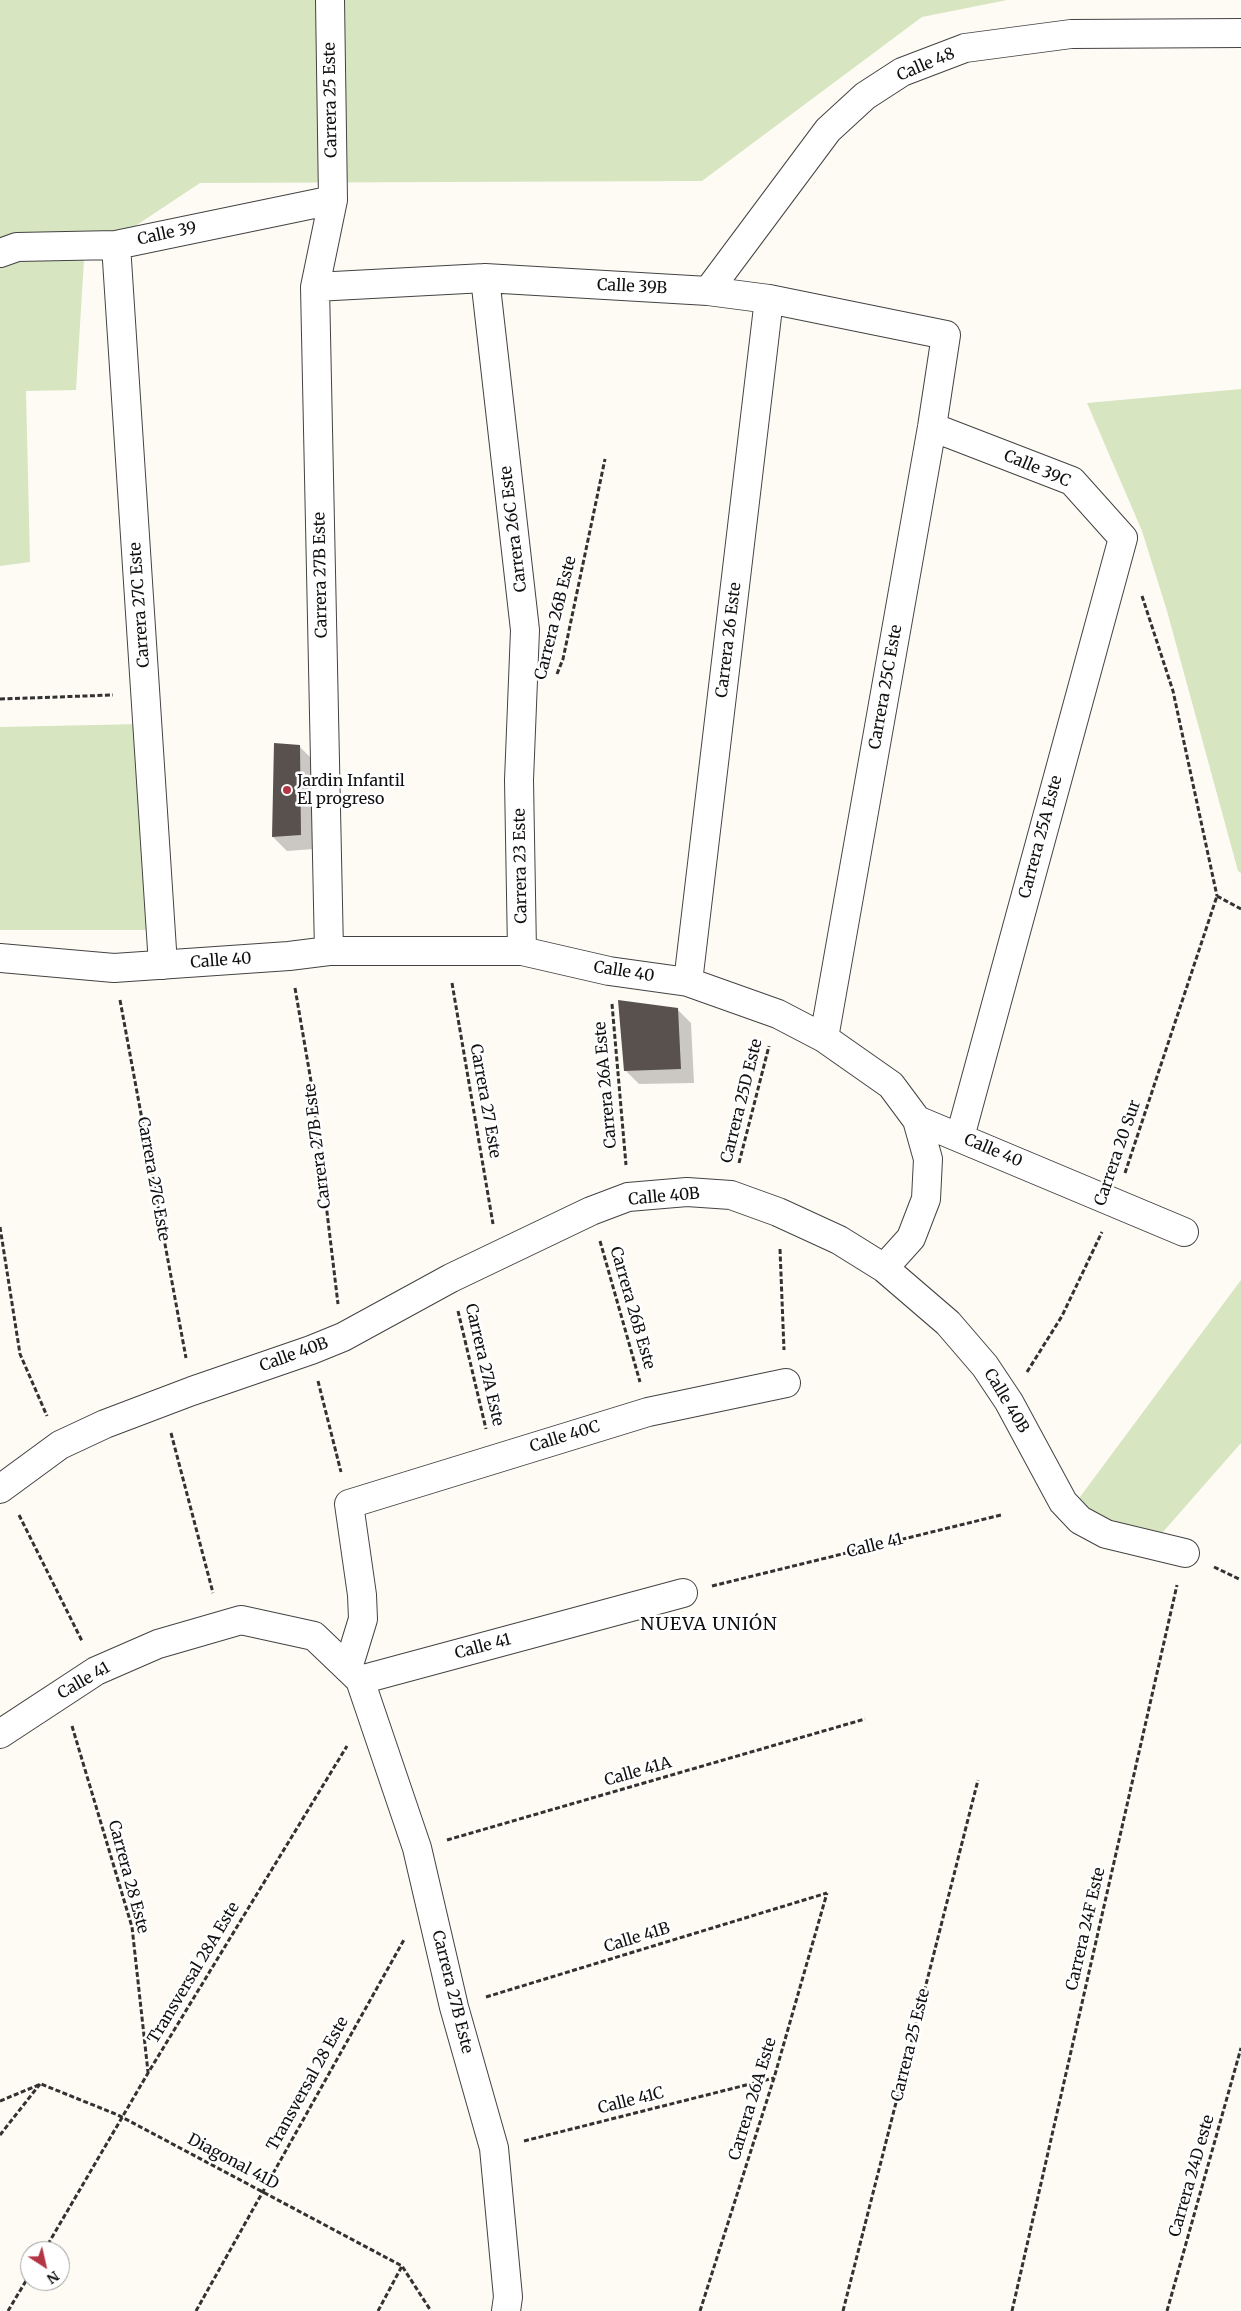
<!DOCTYPE html>
<meta charset="utf-8">
<style>
body{margin:0}
#map{position:relative;width:1241px;height:2311px;overflow:hidden;background:#fefbf5;font-family:Merriweather,serif}
canvas{display:block}
.north{position:absolute;left:20px;top:2241px;width:50px;height:50px;box-sizing:border-box;background:#fff;border:1px solid #9f9f9f;border-radius:50%;rotate:145deg;font-size:14px;font-weight:700;line-height:20px;text-align:center;color:#101010}
.north::after{content:'';display:block;margin:auto;width:18px;height:22px;background:#b33645;clip-path:polygon(50% 0,100% 100%,50% 72%,0 100%)}
</style>
<div id="map">
<canvas width="1241" height="2311"></canvas>
<div class="north">N</div>
</div>
<script>
const ctx = document.querySelector('canvas').getContext('2d');
ctx.lineJoin = 'round';
function fillPath(path, color) { ctx.fillStyle = color; ctx.fill(path, 'evenodd'); }
const poly = rows => new Path2D(rows.map(r => 'M' + r).join(''));
function stroke(path, color, width, dash) { ctx.strokeStyle = color; ctx.lineWidth = width; ctx.lineCap = dash ? 'butt' : 'round'; ctx.setLineDash(dash || []); ctx.stroke(path); }
function write(font, color, halo, rows, align = 'center') {
  ctx.font = font + ' Merriweather,serif'; ctx.lineWidth = 5; ctx.setLineDash([]); ctx.textBaseline = 'middle'; ctx.strokeStyle = halo; ctx.fillStyle = color; for (const [text, x, y, turn = 0] of rows) {
    ctx.save(); ctx.translate(x, y); ctx.rotate((+turn || 0) * Math.PI / 180); ctx.textAlign = isNaN(turn) ? turn : align; if (halo) ctx.strokeText(text, 0, 0); ctx.fillText(text, 0, 0); ctx.restore();
  }
}
fillPath(poly([
 [0,0,1007,0,922,17,702,181,200,183,84,260,76,390,26,391,30,562,0,566],
 [1241,389,1241,873,1238,871,1167,611,1142,531,1087,403],
 [141,724,159,930,0,930,0,727],
 [1241,1280,1241,1443,1156,1540,1074,1505]
]), '#d7e6c1');
fillPath(poly([
 [275,745,299,746,313,760,314,849,287,851,273,837],
 [677,1009,691,1023,694,1083,639,1084,625,1070]
]), '#0003');
fillPath(poly([
 [274,743,300,745,301,835,272,837],
 [618,1000,678,1008,681,1069,624,1071]
]), '#58514e');
const minor = poly([
 [116,245,163,965],
 [0,253,17,247,116,245,333,200],
 [485,278,525,630,519,780,522,951],
 [315,287,485,278,708,291,769,299,946,335,932,427,824,1038],
 [708,291,828,130,865,96,902,72,965,48,1071,34,1241,33],
 [932,427,1072,481,1123,538,960,1137],
 [329,951,315,287,333,200,330,0],
 [0,958,114,968,289,956,329,951,522,951,609,971,688,982,778,1014,824,1038,891,1085,917,1120,1184,1232],
 [688,982,769,299],
 [884,1268,911,1238,926,1199,928,1159,917,1120],
 [0,1489,60,1445,105,1424,192,1391,311,1350,343,1337,451,1278,591,1211,628,1197,687,1192,731,1195,778,1212,839,1240,884,1268,948,1323,985,1366,1009,1402,1063,1502,1080,1520,1106,1534,1185,1553],
 [348,1668,363,1619,362,1595,349,1504,648,1412,786,1383],
 [360,1680,683,1593]
]);
const tertiary = poly([
 [0,1734,96,1671,158,1644,241,1620,314,1636,360,1680,417,1848,454,2007,494,2148,508,2297,506,2311]
]);
stroke(minor, '#434343', 30);
stroke(tertiary, '#434343', 30);
stroke(poly([
 [1142,596,1173,691,1217,896],
 [557,674,563,659,605,459],
 [0,699,113,695],
 [1217,896,1241,909],
 [452,983,493,1224],
 [295,988,312,1087,338,1304],
 [120,1000,186,1358],
 [612,1004,626,1165],
 [739,1163,769,1046],
 [1125,1173,1217,896],
 [0,1227,20,1354,47,1416],
 [600,1241,640,1382],
 [780,1249,784,1350],
 [458,1311,486,1429],
 [1027,1372,1062,1316,1102,1232],
 [318,1381,341,1472],
 [171,1433,213,1593],
 [19,1515,82,1641],
 [1214,1567,1241,1580],
 [712,1586,1001,1515],
 [72,1726,132,1927,148,2072],
 [447,1840,865,1719],
 [486,1997,827,1893],
 [0,2101,41,2084,118,2115,402,2266,431,2311],
 [0,2135,40,2084],
 [524,2141,774,2078],
 [44,2251,148,2073,347,1746],
 [8,2311,30,2274],
 [196,2311,405,1938],
 [378,2311,402,2266],
 [700,2311,774,2078,827,1893],
 [843,2311,978,1780],
 [1012,2311,1177,1585],
 [1167,2311,1241,2048]
]), '#323232', 3, [5, 2.5]);
stroke(minor, '#fff', 28);
stroke(tertiary, '#fff', 28);
for (const [x, y, r, color] of [
 [287,790,5,"#b33645"]
]) { const dot = new Path2D(); dot.arc(x, y, r, 0, 2 * Math.PI); ctx.fillStyle = color; ctx.fill(dot); stroke(dot, '#fff', 2); }
write('16px', '#101010', '#fff', [
 ["Calle 48",926,65,-23],
 ["Carrera 25 Este",331,100,-91],
 ["Calle 39",167,234,-12],
 ["Calle 39B",632,287,3],
 ["Calle 39C",1037,469,23],
 ["Carrera 26C Este",514,529,-97],
 ["Carrera 27B Este",321,575,-91],
 ["Carrera 27C Este",140,605,-94],
 ["Carrera 26B Este",556,618,-76],
 ["Carrera 26 Este",729,640,-83],
 ["Carrera 25C Este",886,687,-80],
 ["Carrera 25A Este",1041,837,-75],
 ["Carrera 23 Este",521,866,-91],
 ["Calle 40",221,961,-4],
 ["Calle 40",624,972,9],
 ["Carrera 26A Este",606,1085,-95],
 ["Carrera 27 Este",485,1101,80],
 ["Carrera 25D Este",742,1101,-76],
 ["Carrera 27B Este",318,1146,-97],
 ["Calle 40",993,1151,23],
 ["Carrera 20 Sur",1118,1153,-71],
 ["Carrera 27C Este",153,1179,80],
 ["Calle 40B",664,1197,-5],
 ["Carrera 26B Este",632,1308,74],
 ["Calle 40B",294,1355,-20],
 ["Carrera 27A Este",484,1365,77],
 ["Calle 40B",1006,1401,59],
 ["Calle 40C",565,1437,-17],
 ["Calle 41",875,1546,-14],
 ["Calle 41",483,1647,-15],
 ["Calle 41",84,1681,-30],
 ["Calle 41A",638,1772,-16],
 ["Carrera 28 Este",128,1877,75],
 ["Carrera 24F Este",1086,1929,-77],
 ["Calle 41B",637,1938,-17],
 ["Transversal 28A Este",194,1973,-59],
 ["Carrera 27B Este",452,1992,76],
 ["Carrera 25 Este",911,2045,-76],
 ["Transversal 28 Este",308,2084,-61],
 ["Carrera 26A Este",753,2099,-73],
 ["Calle 41C",631,2101,-14],
 ["Diagonal 41D",233,2162,28],
 ["Carrera 24D este",1192,2176,-74]
]);
write('16px', '#101010', '#fff', [
 ["Jardin Infantil",297,781],
 ["El progreso",297,799]
], 'left');
ctx.letterSpacing = '1px';
write('18px', '#101010', '#fff', [
 ["NUEVA UNIÓN",709,1625]
]);
ctx.letterSpacing = '0px';
</script>
